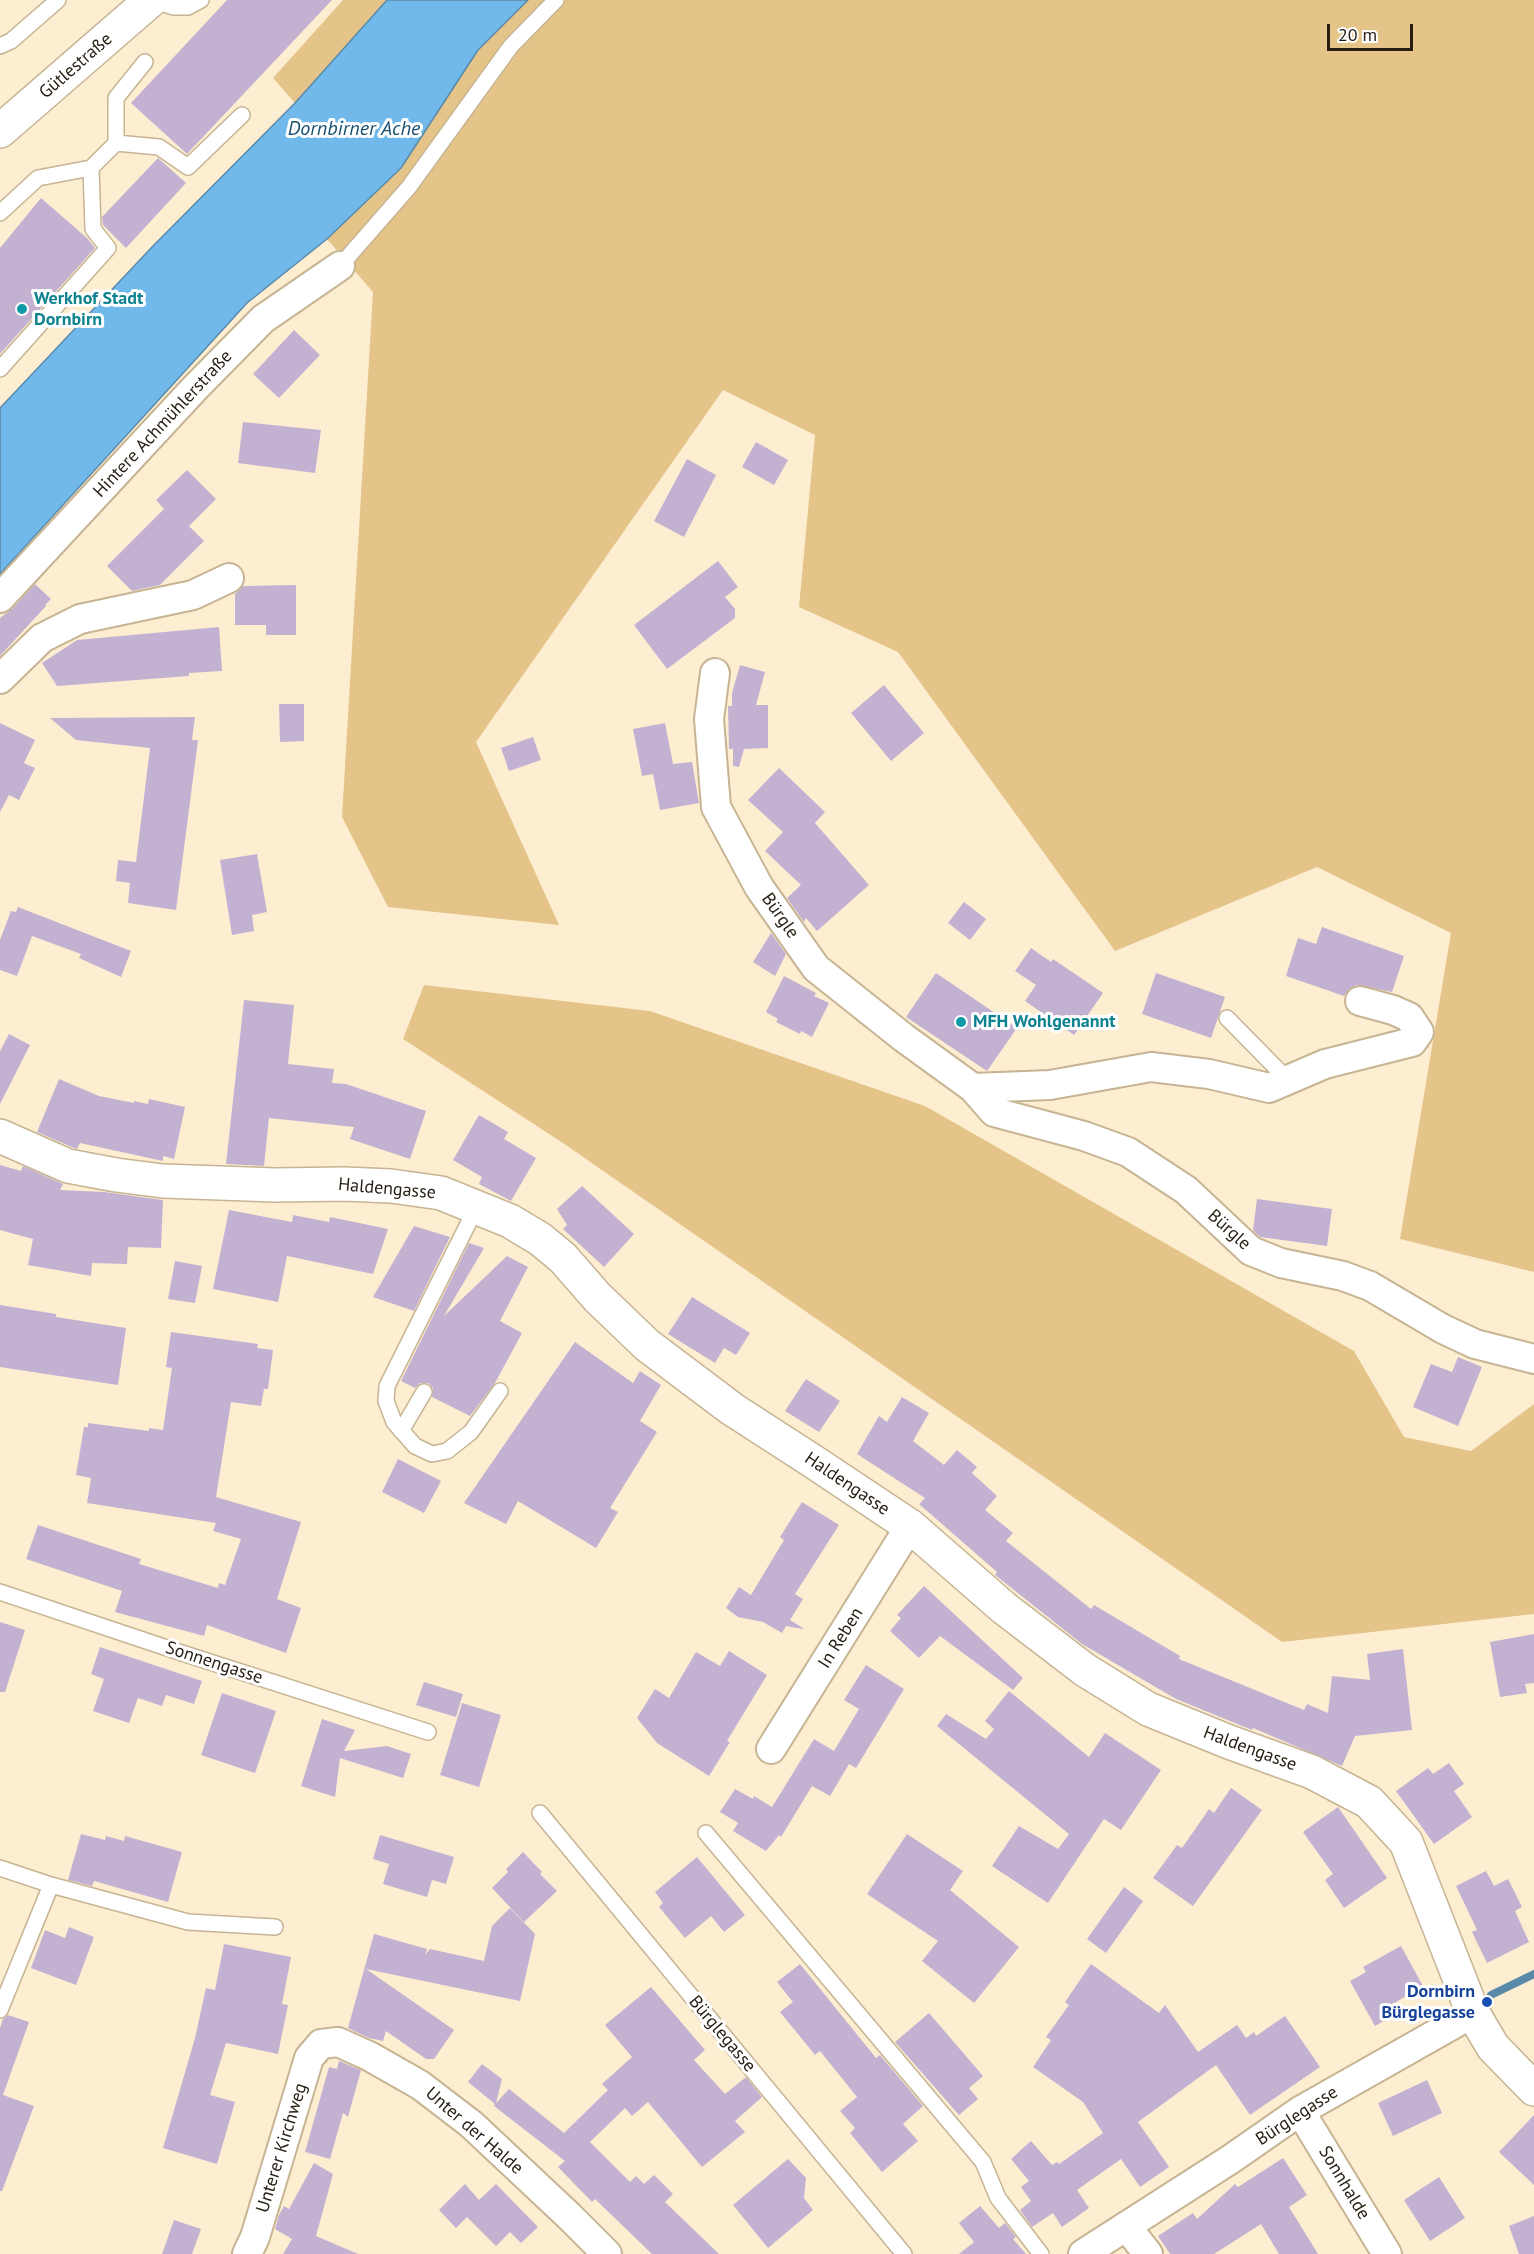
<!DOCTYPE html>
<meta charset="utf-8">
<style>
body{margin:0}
#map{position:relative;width:1534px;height:2254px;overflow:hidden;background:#fdeed2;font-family:"PT Sans",sans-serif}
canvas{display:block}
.scale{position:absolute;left:1327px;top:24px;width:86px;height:27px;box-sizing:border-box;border:3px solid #251e11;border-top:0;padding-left:8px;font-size:18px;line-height:21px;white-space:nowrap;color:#251e11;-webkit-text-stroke:4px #fff;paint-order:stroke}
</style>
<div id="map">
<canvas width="1534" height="2254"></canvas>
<div class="scale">20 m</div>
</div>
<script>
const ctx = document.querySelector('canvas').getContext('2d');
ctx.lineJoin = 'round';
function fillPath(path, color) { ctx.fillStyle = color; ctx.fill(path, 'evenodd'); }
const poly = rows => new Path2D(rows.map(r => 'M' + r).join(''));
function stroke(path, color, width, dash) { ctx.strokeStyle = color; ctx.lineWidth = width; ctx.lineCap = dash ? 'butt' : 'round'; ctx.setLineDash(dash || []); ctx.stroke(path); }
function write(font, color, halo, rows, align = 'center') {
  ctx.font = font + ' "PT Sans",sans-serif'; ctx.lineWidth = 6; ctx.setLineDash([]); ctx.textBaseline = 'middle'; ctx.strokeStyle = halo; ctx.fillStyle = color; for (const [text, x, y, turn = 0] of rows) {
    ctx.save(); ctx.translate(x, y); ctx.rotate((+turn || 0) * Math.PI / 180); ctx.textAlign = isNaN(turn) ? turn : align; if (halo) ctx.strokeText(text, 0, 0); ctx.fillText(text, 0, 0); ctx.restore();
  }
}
fillPath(poly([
 [343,0,387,0,295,103,273,78],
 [528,0,1534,0,1534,1272,1400,1239,1451,933,1317,867,1115,951,898,652,799,607,815,435,723,390,476,742,559,925,388,907,342,817,373,292,327,239,401,168,478,50],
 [424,985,650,1011,925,1106,1354,1351,1404,1437,1471,1451,1534,1404,1534,1614,1282,1642,563,1143,403,1039]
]), '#e4c488');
const water = poly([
 [387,0,528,0,478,50,401,168,327,239,247,303,0,574,0,408,153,246,295,103,387,0]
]);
fillPath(water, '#71b9eb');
stroke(water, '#5a8aaa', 1.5);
stroke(poly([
 [1491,1995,1534,1974]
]), '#5a8aaa', 8);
fillPath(poly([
 [227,0,332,0,187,154,131,103],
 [158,158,186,183,126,248,103,225,102,217],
 [41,198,87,238,95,248,0,354,0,248],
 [294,330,320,355,279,398,253,374],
 [243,422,321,430,315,473,238,463],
 [756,442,788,460,774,485,742,467],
 [687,459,716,475,684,537,654,521],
 [187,470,216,499,189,526,204,541,160,585,132,591,107,566,164,509,156,500],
 [718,561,738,587,725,597,735,609,735,618,667,669,634,625],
 [35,584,51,599,45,605,46,606,0,656,0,618,12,609],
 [296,585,296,635,266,635,266,625,235,625,235,594,243,586],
 [219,627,222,671,189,673,189,676,57,686,42,663,77,640],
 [740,665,765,672,756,705,768,705,768,748,744,749,739,767,733,766,733,749,729,749,728,706,732,706,732,693],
 [884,685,924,733,891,761,851,713],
 [279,704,304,704,304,741,280,742],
 [195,717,192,740,198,740,176,910,128,903,130,883,116,881,118,860,136,862,150,748,76,740,50,718],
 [0,723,35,740,24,763,35,768,19,800,9,795,0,812],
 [665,723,673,764,692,762,699,803,660,810,653,774,642,776,633,729],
 [533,737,541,760,509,771,501,748],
 [779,768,825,812,815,823,869,885,817,931,806,918,804,922,787,898,801,885,765,851,783,832,748,800],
 [257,854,267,912,252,915,254,931,232,935,220,860],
 [964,902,986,919,970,940,948,923],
 [18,907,131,951,121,977,79,958,81,954,32,936,17,976,0,970,0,940,11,911,16,912],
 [1322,927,1404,956,1392,992,1356,985,1349,989,1344,996,1286,976,1298,938,1316,944],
 [771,933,786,954,775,976,753,962],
 [1031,948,1051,962,1053,959,1103,993,1074,1035,1025,1001,1036,985,1015,971],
 [936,973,1017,1028,987,1071,906,1017],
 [1156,973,1225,997,1211,1038,1142,1014],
 [784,976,816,993,814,996,829,1003,812,1037,801,1031,800,1034,776,1022,778,1019,766,1012],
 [244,1000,294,1005,288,1064,334,1069,332,1083,346,1084,426,1111,410,1159,350,1139,354,1127,269,1118,264,1166,226,1164],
 [9,1034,30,1045,0,1104,0,1051],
 [59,1079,99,1096,134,1103,134,1101,148,1104,149,1099,185,1107,174,1159,163,1156,163,1161,80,1143,77,1149,74,1148,37,1132],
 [479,1115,508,1132,504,1139,536,1158,511,1201,479,1184,482,1177,453,1160],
 [0,1165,21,1171,23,1166,63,1184,60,1190,104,1192,163,1200,161,1248,128,1247,127,1264,92,1263,91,1276,28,1265,33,1239,0,1230],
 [582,1186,634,1234,604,1267,563,1229,567,1225,557,1209],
 [1257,1199,1332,1209,1327,1246,1260,1237,1253,1230],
 [229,1210,292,1222,293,1215,329,1222,330,1217,388,1229,373,1274,287,1256,278,1302,213,1289],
 [414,1226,450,1237,414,1311,373,1297],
 [469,1243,484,1248,444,1316,507,1256,528,1267,500,1321,522,1333,495,1383,470,1416,432,1397,433,1388,428,1383,420,1383,415,1388,401,1381],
 [175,1261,202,1266,195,1303,168,1299],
 [692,1297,750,1333,736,1355,724,1348,715,1363,668,1334],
 [0,1305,56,1314,56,1317,126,1328,118,1385,0,1367],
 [171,1332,258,1344,257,1348,273,1350,268,1389,264,1389,261,1406,231,1402,216,1497,301,1522,277,1599,301,1608,286,1653,207,1625,204,1636,115,1612,122,1591,26,1559,38,1525,141,1559,139,1564,218,1588,219,1583,225,1585,241,1539,213,1531,216,1523,87,1503,91,1478,76,1475,84,1427,88,1427,88,1423,149,1431,149,1428,163,1430,172,1368,166,1367],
 [575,1342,633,1383,640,1371,661,1385,640,1421,657,1432,610,1508,618,1512,596,1548,518,1501,506,1524,464,1503],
 [1458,1357,1482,1367,1458,1426,1413,1407,1431,1364,1452,1372],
 [806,1379,840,1401,819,1432,785,1411],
 [902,1397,929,1413,913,1441,944,1465,957,1450,977,1467,972,1473,997,1496,985,1510,1013,1533,1006,1541,1091,1609,1094,1605,1180,1656,1179,1659,1304,1710,1307,1704,1328,1713,1332,1676,1370,1680,1367,1654,1403,1649,1412,1730,1355,1736,1342,1766,1253,1728,1252,1730,1176,1699,1082,1644,995,1575,997,1572,919,1504,925,1498,857,1454,879,1416,887,1422],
 [398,1459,441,1481,424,1513,382,1492],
 [802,1502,839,1525,795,1594,803,1599,790,1620,803,1628,803,1629,786,1626,782,1633,763,1622,738,1617,726,1608,739,1587,751,1595,784,1540,780,1537],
 [924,1586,1023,1678,1013,1690,940,1636,919,1658,890,1631,901,1618,897,1615],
 [0,1622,25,1630,5,1692,0,1692],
 [1534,1634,1534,1683,1525,1684,1527,1693,1500,1697,1490,1642],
 [100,1647,202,1681,194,1704,166,1695,162,1706,138,1698,129,1723,93,1711,104,1679,91,1674],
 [729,1651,767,1675,727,1741,730,1742,709,1776,657,1743,637,1718,655,1689,669,1698,696,1652,720,1666],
 [866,1665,904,1689,856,1768,849,1764,830,1796,812,1786,781,1837,779,1835,766,1851,733,1831,738,1823,720,1812,735,1789,753,1799,754,1796,772,1807,814,1739,834,1751,859,1709,844,1700],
 [424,1682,463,1694,456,1717,416,1705],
 [1009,1691,1089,1757,1105,1733,1161,1770,1121,1830,1104,1819,1048,1903,992,1866,1019,1826,1058,1849,1069,1834,937,1726,946,1714,986,1739,994,1729,985,1721],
 [222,1693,276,1711,255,1773,201,1755],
 [462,1703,501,1715,479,1787,440,1775],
 [322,1719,355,1730,344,1751,387,1746,411,1754,403,1778,340,1758,335,1797,301,1786],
 [1449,1763,1464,1784,1454,1791,1472,1817,1434,1844,1396,1791,1428,1768,1433,1774],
 [1231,1788,1262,1810,1193,1906,1153,1878,1177,1845,1182,1848,1209,1809,1214,1813],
 [1338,1807,1387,1878,1344,1908,1325,1880,1333,1874,1303,1832],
 [81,1834,105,1840,106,1836,124,1841,125,1836,182,1852,168,1902,94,1881,92,1886,68,1880],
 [907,1834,963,1871,950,1890,1019,1947,974,2003,922,1961,938,1941,867,1894],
 [380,1835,454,1857,446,1884,432,1880,427,1897,383,1884,389,1864,373,1859],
 [523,1852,542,1872,540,1874,557,1891,524,1922,492,1888,508,1872,506,1869],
 [697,1857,745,1915,724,1932,711,1916,685,1938,659,1907,663,1903,655,1892],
 [1486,1871,1494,1886,1508,1879,1522,1907,1515,1911,1529,1942,1487,1963,1472,1932,1477,1930,1456,1886],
 [1124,1887,1143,1901,1106,1953,1087,1939],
 [510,1908,535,1934,520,2001,366,1969,454,2030,434,2059,426,2059,386,2031,383,2041,369,2038,348,2028,374,1934,427,1949,425,1955,430,1949,484,1961,492,1926],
 [69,1927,94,1937,76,1985,31,1968,45,1930,65,1938],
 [224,1944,291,1957,282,2004,288,2005,278,2054,226,2043,210,2095,235,2102,217,2164,163,2148,195,2038,206,1988,215,1990],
 [1401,1946,1423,1986,1391,2005,1396,2014,1375,2026,1350,1981,1366,1972,1363,1967],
 [800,1964,876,2058,880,2055,923,2106,903,2124,918,2141,882,2172,850,2133,855,2128,840,2111,857,2097,820,2051,815,2055,780,2012,793,2002,777,1982],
 [1091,1964,1159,2013,1165,2005,1198,2052,1237,2025,1246,2038,1254,2032,1256,2036,1285,2016,1320,2067,1250,2115,1216,2065,1138,2122,1169,2167,1140,2187,1121,2159,1077,2190,1089,2208,1062,2227,1053,2213,1032,2227,1020,2210,1031,2201,1021,2187,1029,2181,1011,2159,1031,2141,1052,2165,1057,2162,1059,2164,1103,2133,1083,2102,1033,2067,1051,2040,1046,2037,1069,2005,1065,2002],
 [651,1987,705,2050,694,2060,725,2094,746,2077,762,2097,735,2121,745,2132,702,2167,648,2102,632,2116,625,2108,590,2142,630,2182,636,2176,644,2184,654,2175,673,2194,665,2202,719,2254,652,2254,595,2199,592,2202,558,2167,565,2161,494,2106,495,2104,468,2082,482,2064,502,2079,496,2103,509,2089,564,2133,608,2090,602,2084,632,2057,605,2025],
 [929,2013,983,2076,969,2088,978,2099,959,2115,895,2042],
 [8,2015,29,2022,3,2095,34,2106,2,2191,0,2191,0,2028,3,2019],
 [339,2061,361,2070,348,2117,343,2113,330,2159,305,2152,329,2067,337,2069],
 [1427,2080,1442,2113,1393,2136,1378,2103],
 [1534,2115,1534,2185,1499,2152],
 [1283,2158,1307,2195,1289,2207,1318,2254,1279,2254,1261,2224,1214,2254,1170,2254,1158,2236,1193,2213,1197,2219,1235,2184,1238,2187],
 [788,2159,806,2178,804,2198,813,2210,768,2248,733,2205],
 [314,2163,333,2174,316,2236,358,2254,283,2254,292,2239,275,2229,279,2215,284,2206,289,2209],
 [1439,2177,1465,2218,1430,2241,1404,2200],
 [465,2184,479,2200,496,2184,538,2227,521,2243,510,2232,496,2246,467,2217,456,2228,439,2210],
 [980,2206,999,2228,1005,2223,1016,2237,1013,2239,1026,2254,959,2254,974,2242,959,2223],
 [1534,2216,1534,2254,1519,2254,1509,2226],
 [174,2220,201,2229,192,2254,162,2254]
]), '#c3b1d2');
const lane = poly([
 [152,0,173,7,188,7,201,0],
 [0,46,11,41,58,0],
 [116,143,116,98,145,62],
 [91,168,116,143,159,147,188,167,242,115],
 [0,213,38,178,91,168,93,229,108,248,0,369],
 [340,266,409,187,511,46,556,0],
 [1227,1018,1287,1079],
 [477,1206,387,1386,386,1401,394,1422,415,1446,432,1454,447,1451,471,1432,500,1391],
 [401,1431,424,1392],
 [0,1592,182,1653,428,1732],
 [540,1813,904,2254],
 [706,1833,983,2162,998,2198,1041,2254],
 [0,1868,51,1885,0,2010],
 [51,1885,188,1922,275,1927]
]);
const street = poly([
 [0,598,195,388,263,319,340,266],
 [715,673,709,719,716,807,759,887,816,968,904,1038,973,1088,994,1112,1084,1136,1128,1152,1186,1190,1251,1251,1281,1263,1343,1276,1370,1286,1443,1329,1475,1344,1534,1359],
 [0,679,42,638,80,619,193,595,229,578],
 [973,1088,1050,1085,1151,1067,1209,1074,1269,1088,1325,1064,1412,1042,1419,1032,1409,1017,1393,1010,1360,1001],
 [771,1749,910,1526],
 [1300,2111,1387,2254],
 [1126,2226,1148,2254],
 [247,2254,255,2237,309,2058,321,2044,338,2042,369,2056,420,2085,471,2124,569,2216,607,2254],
 [1083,2254,1231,2159,1300,2111,1473,2013]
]);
const secondary = poly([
 [0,131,151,0],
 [0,1136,68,1166,116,1175,163,1181,275,1185,344,1184,391,1186,441,1193,510,1221,540,1239,563,1258,597,1297,647,1345,732,1409,814,1462,910,1526,1004,1608,1085,1670,1148,1709,1229,1742,1312,1772,1369,1802,1406,1842,1473,2013,1493,2047,1534,2089]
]);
stroke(lane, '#c6b492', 18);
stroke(street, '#c6b492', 32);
stroke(secondary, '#c6b492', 36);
stroke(lane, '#fff', 15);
stroke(street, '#fff', 28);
stroke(secondary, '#fff', 33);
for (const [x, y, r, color] of [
 [22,309,6,"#0f9aa8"],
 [961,1022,6,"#0f9aa8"],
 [1487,2002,6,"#1a4fb4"]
]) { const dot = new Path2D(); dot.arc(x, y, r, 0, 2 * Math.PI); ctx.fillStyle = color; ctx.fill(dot); stroke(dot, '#fff', 2); }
write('18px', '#251e11', '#fff', [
 ["Gütlestraße",76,66,-41],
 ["Hintere Achmühlerstraße",163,424,-47],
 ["Bürgle",780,916,55],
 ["Haldengasse",387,1189,5],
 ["Bürgle",1229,1230,42],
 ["Haldengasse",847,1484,34],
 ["In Reben",841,1638,-58],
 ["Sonnengasse",214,1663,18],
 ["Haldengasse",1250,1749,20],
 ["Bürglegasse",722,2034,50],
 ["Bürglegasse",1297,2116,-33],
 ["Unter der Halde",474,2131,41],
 ["Unterer Kirchweg",282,2148,-73],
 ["Sonnhalde",1344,2183,59]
]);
write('bold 18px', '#0d838f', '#fff', [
 ["Werkhof Stadt",34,299],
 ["Dornbirn",34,320],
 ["MFH Wohlgenannt",973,1022]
], 'left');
write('bold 18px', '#164399', '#fff', [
 ["Dornbirn",1475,1992],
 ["Bürglegasse",1475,2013]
], 'right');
write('italic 20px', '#184f71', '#fff', [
 ["Dornbirner Ache",354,129]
]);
</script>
